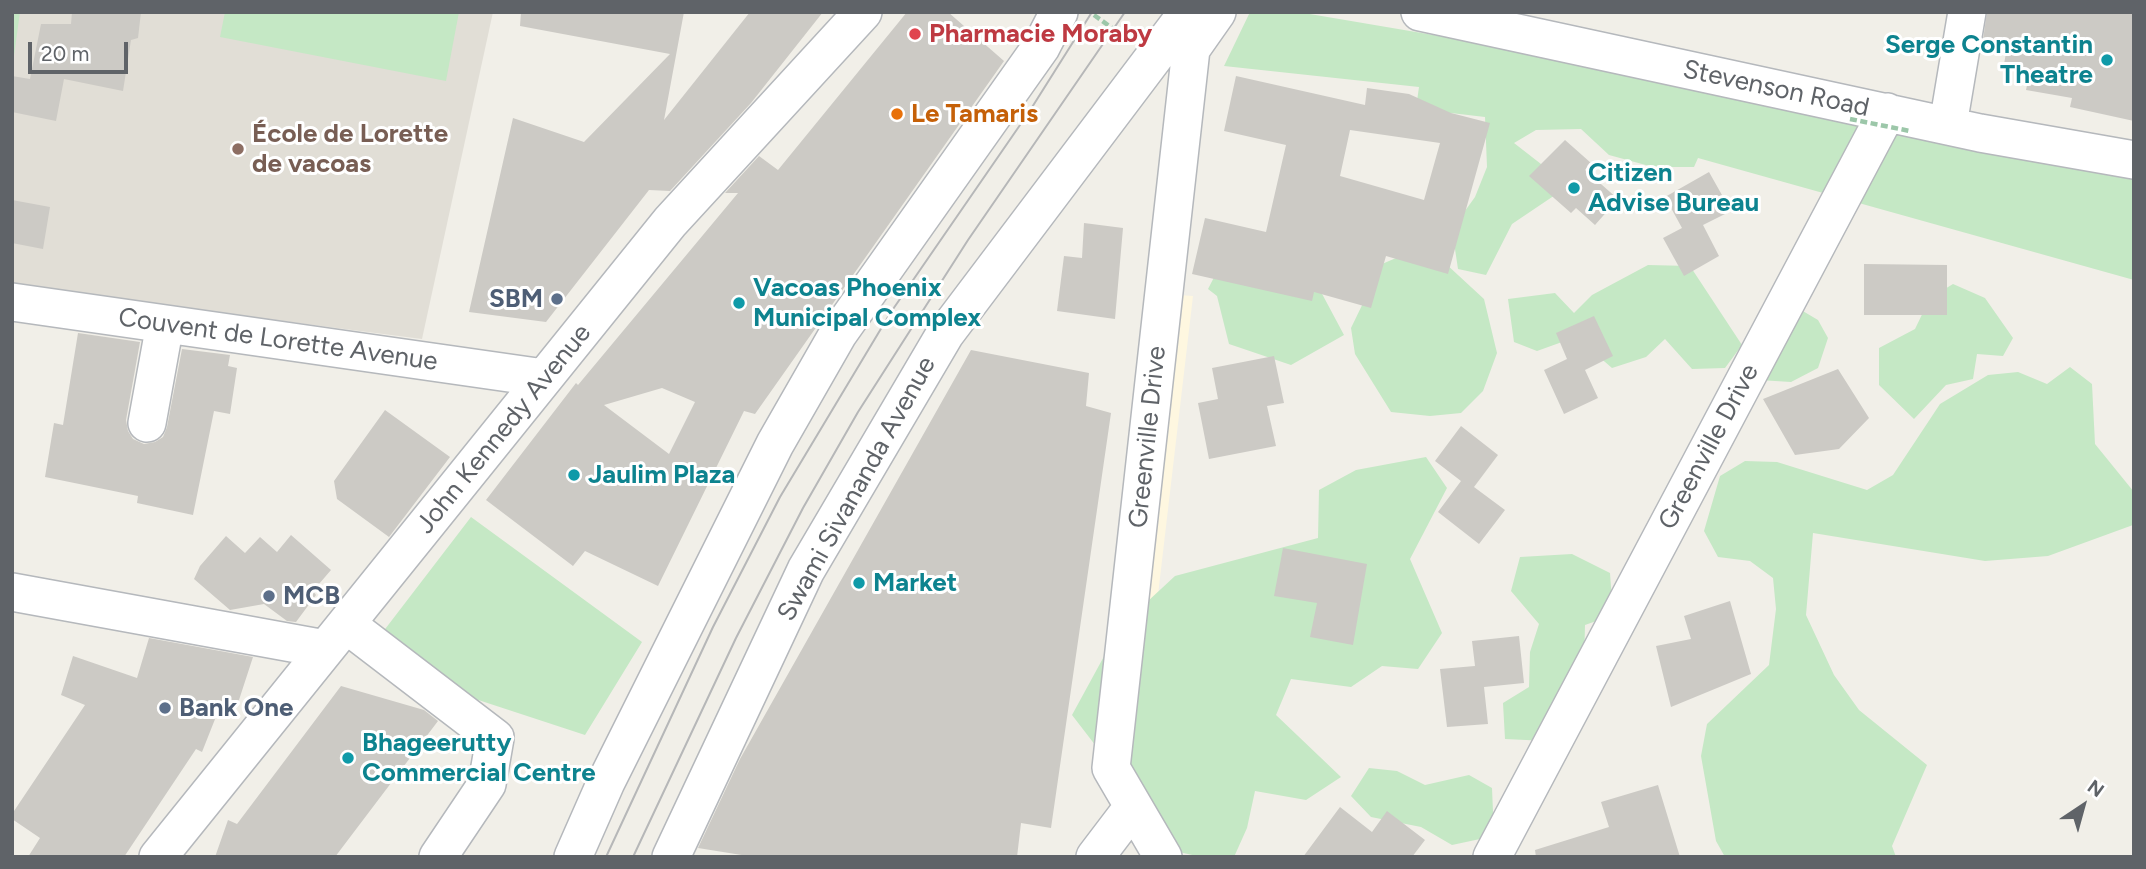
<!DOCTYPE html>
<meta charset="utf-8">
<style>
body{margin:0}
#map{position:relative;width:2146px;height:869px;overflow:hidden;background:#f1efe8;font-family:Figtree,sans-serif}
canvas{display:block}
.frame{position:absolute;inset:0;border:14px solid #5f6368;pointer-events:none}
.north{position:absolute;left:2048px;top:771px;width:70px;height:70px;-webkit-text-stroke:5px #fff;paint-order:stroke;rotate:36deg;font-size:19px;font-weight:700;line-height:28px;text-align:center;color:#5f6368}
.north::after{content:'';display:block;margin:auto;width:24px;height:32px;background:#5f6368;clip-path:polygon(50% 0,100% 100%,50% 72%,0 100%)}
.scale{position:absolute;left:28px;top:42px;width:100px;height:32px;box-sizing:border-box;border:4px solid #5f6368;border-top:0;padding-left:9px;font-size:21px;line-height:24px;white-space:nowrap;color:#5f6368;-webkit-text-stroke:5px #fff;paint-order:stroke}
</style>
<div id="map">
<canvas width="2146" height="869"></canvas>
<div class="frame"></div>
<div class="north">N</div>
<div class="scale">20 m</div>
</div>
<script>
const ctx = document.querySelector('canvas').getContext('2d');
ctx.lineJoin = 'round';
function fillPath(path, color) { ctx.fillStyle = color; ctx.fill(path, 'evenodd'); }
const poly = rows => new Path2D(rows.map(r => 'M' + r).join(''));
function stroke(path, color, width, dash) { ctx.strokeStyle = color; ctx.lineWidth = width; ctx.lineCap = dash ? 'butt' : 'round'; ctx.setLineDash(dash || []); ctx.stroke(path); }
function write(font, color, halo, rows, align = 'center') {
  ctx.font = font + ' Figtree,sans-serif'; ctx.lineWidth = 6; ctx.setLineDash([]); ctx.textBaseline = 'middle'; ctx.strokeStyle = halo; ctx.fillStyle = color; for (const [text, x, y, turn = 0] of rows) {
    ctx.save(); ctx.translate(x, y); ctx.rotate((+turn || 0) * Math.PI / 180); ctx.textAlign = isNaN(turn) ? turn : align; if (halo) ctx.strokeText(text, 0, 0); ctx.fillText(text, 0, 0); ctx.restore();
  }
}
fillPath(poly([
 [1179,295,1193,296,1150,663,1137,662]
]), '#fef7e0');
fillPath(poly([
 [12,12,493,12,422,339,12,286]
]), '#e1ded6');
fillPath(poly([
 [12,12,20,12,13,63,12,63],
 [225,12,459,12,446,81,220,37],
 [1250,12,1298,12,1887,112,2134,170,2134,280,1698,158,1694,167,1653,167,1609,155,1581,129,1536,130,1514,143,1541,164,1561,191,1512,224,1486,275,1458,269,1452,229,1475,197,1487,167,1485,117,1451,113,1431,118,1417,101,1419,87,1224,66],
 [1417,249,1445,263,1484,299,1497,353,1483,391,1461,413,1430,416,1391,412,1355,354,1351,328,1382,264],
 [1224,258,1320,290,1344,335,1291,365,1229,344,1217,296,1208,289],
 [1648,265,1690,266,1742,345,1725,368,1692,369,1665,339,1646,357,1612,368,1576,337,1537,351,1514,342,1508,299,1555,293,1574,313,1592,295],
 [1953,284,1985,298,2013,338,2003,356,1977,354,1973,379,1946,385,1914,419,1879,385,1879,348,1915,329,1930,298],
 [1796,307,1818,320,1828,338,1818,368,1791,382,1759,380],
 [2070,367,2092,384,2095,444,2134,492,2133,525,2048,556,1985,561,1813,533,1806,615,1834,675,1859,710,1927,765,1892,846,1896,857,1725,857,1716,841,1701,756,1707,724,1769,665,1776,609,1773,578,1750,561,1718,557,1704,531,1720,476,1745,461,1777,462,1867,490,1893,475,1940,404,1988,375,2018,372,2047,384],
 [1426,457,1447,488,1410,559,1442,633,1418,669,1382,666,1351,687,1291,679,1276,715,1341,777,1306,800,1255,791,1247,828,1234,857,1201,857,1166,849,1136,798,1072,715,1120,627,1175,576,1318,538,1319,490,1356,470],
 [471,517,642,642,585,735,457,693,379,637],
 [1572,554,1610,573,1613,615,1585,625,1584,665,1547,741,1505,739,1503,703,1529,687,1530,652,1539,624,1511,591,1520,557],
 [1369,768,1397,771,1425,785,1469,775,1492,788,1494,836,1452,845,1421,827,1371,817,1351,796]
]), '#c5e8c5');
fillPath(poly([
 [72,12,141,12,138,38,131,40,123,91,64,79,56,121,12,112,12,76,30,79,41,24,71,24],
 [521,12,684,12,664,120,750,12,823,12,751,103,670,191,649,190,546,322,469,312,513,118,584,142,670,54,520,26],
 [907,12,948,12,1004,61,755,414,744,411,658,586,585,551,573,566,486,500,576,383,578,385,738,193,725,193,759,156,778,170],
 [662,388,695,402,669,454,604,405],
 [1987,12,2134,12,2134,121,2070,107,2072,98,2026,90,2030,71,2004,64,2006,53,1982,47],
 [1236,76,1365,105,1367,88,1409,94,1451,113,1490,123,1448,274,1386,256,1371,308,1314,292,1312,301,1192,274,1205,218,1266,232,1286,145,1224,131],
 [1350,130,1440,143,1424,200,1340,176],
 [1565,140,1591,163,1585,170,1618,199,1595,225,1576,208,1571,213,1529,176],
 [1709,172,1731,211,1703,225,1719,256,1684,276,1663,238,1682,228,1665,197],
 [12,200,50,207,43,249,12,243],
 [1084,223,1123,228,1115,319,1057,311,1064,256,1082,258],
 [1864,264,1947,265,1947,315,1864,315],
 [1594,316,1613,356,1585,370,1598,398,1564,414,1544,370,1567,359,1556,333],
 [78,333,140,342,126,420,128,431,133,439,144,444,155,442,163,437,167,427,182,349,230,355,228,366,237,368,230,414,214,411,193,515,137,503,138,496,45,477,54,423,63,425],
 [971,350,1089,373,1086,406,1111,413,1051,828,1021,823,1017,857,754,857,698,848,740,759],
 [1274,356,1284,403,1267,406,1276,446,1209,459,1198,403,1218,399,1212,368],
 [1838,369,1869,418,1839,449,1795,455,1763,399],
 [385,410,450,457,389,537,337,499,334,481],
 [1461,426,1498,455,1474,487,1505,510,1479,544,1438,512,1461,481,1435,461],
 [291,535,331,570,313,591,316,595,296,622,287,621,264,604,230,610,194,579,200,566,226,536,245,553,260,537,277,552],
 [1283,548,1367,564,1353,645,1310,637,1317,603,1274,596],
 [1730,601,1751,674,1671,707,1656,646,1691,639,1684,616],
 [1519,636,1524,683,1484,687,1488,724,1447,727,1440,669,1475,666,1472,641],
 [149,638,253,657,238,703,223,699,202,752,196,749,124,857,28,857,40,838,12,819,12,814,85,705,61,695,73,656,137,678],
 [341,686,424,710,438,721,335,857,215,857,228,820,237,824],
 [1658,785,1680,857,1536,857,1535,850,1609,827,1601,802],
 [1340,807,1372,832,1387,811,1425,840,1412,857,1303,857]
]), '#cccac5');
const minor = poly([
 [1420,12,1980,133,2134,160],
 [1948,125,1967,12],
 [12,302,544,378],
 [147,423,165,324],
 [12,592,325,649],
 [346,624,495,738,487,784,438,857],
 [158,857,670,222,863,12],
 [573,857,606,782,775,444,838,334,1041,47,1059,12],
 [671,857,806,570,945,334,1188,12],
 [1095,857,1133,807],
 [1163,857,1111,768,1191,49,1217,12],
 [1492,857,1887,112]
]);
stroke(minor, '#b5b8bc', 40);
stroke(poly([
 [1094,15,1126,38]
]), '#9cc7a9', 4.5, [7, 3.5]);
stroke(minor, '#fff', 37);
stroke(poly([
 [606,857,713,627,780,497,891,312,1029,112,1092,12],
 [633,857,736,638,803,508,858,412,968,240,1125,12]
]), '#b6b7b8', 2);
stroke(poly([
 [1850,119,1910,131]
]), '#9cc7a9', 4.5, [7, 3.5]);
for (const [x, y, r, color] of [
 [915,34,7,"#e0444e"],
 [2107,60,7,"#0f9aa8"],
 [897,114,7,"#e8710a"],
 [238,149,7,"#8d6e63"],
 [1574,188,7,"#0f9aa8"],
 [557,299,7,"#5c6f8a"],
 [739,303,7,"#0f9aa8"],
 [574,475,7,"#0f9aa8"],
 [859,583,7,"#0f9aa8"],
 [269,596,7,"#5c6f8a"],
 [165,708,7,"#5c6f8a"],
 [348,758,7,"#0f9aa8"]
]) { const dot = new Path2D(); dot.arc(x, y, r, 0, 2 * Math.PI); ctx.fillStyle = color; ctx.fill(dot); stroke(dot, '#fff', 2.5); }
write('bold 26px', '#be3a42', '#fff', [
 ["Pharmacie Moraby",929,34]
], 'left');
write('bold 26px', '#0d838f', '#fff', [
 ["Serge Constantin",2093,45,"right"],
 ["Theatre",2093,75,"right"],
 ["Citizen",1588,173],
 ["Advise Bureau",1588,203],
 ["Vacoas Phoenix",753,288],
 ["Municipal Complex",753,318],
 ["Jaulim Plaza",588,475],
 ["Market",873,583],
 ["Bhageerutty",362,743],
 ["Commercial Centre",362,773]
], 'left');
write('26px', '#5f6368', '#fff', [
 ["Stevenson Road",1776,89,12],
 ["Couvent de Lorette Avenue",278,340,8],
 ["John Kennedy Avenue",504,429,-51],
 ["Greenville Drive",1148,437,-84],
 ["Greenville Drive",1709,447,-62],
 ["Swami Sivananda Avenue",857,489,-61]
]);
write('bold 26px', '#c56008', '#fff', [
 ["Le Tamaris",911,114]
], 'left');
write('bold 26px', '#785e54', '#fff', [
 ["École de Lorette",252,134],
 ["de vacoas",252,164]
], 'left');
write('bold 26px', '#4e5e75', '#fff', [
 ["SBM",543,299,"right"],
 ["MCB",283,596],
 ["Bank One",179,708]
], 'left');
</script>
